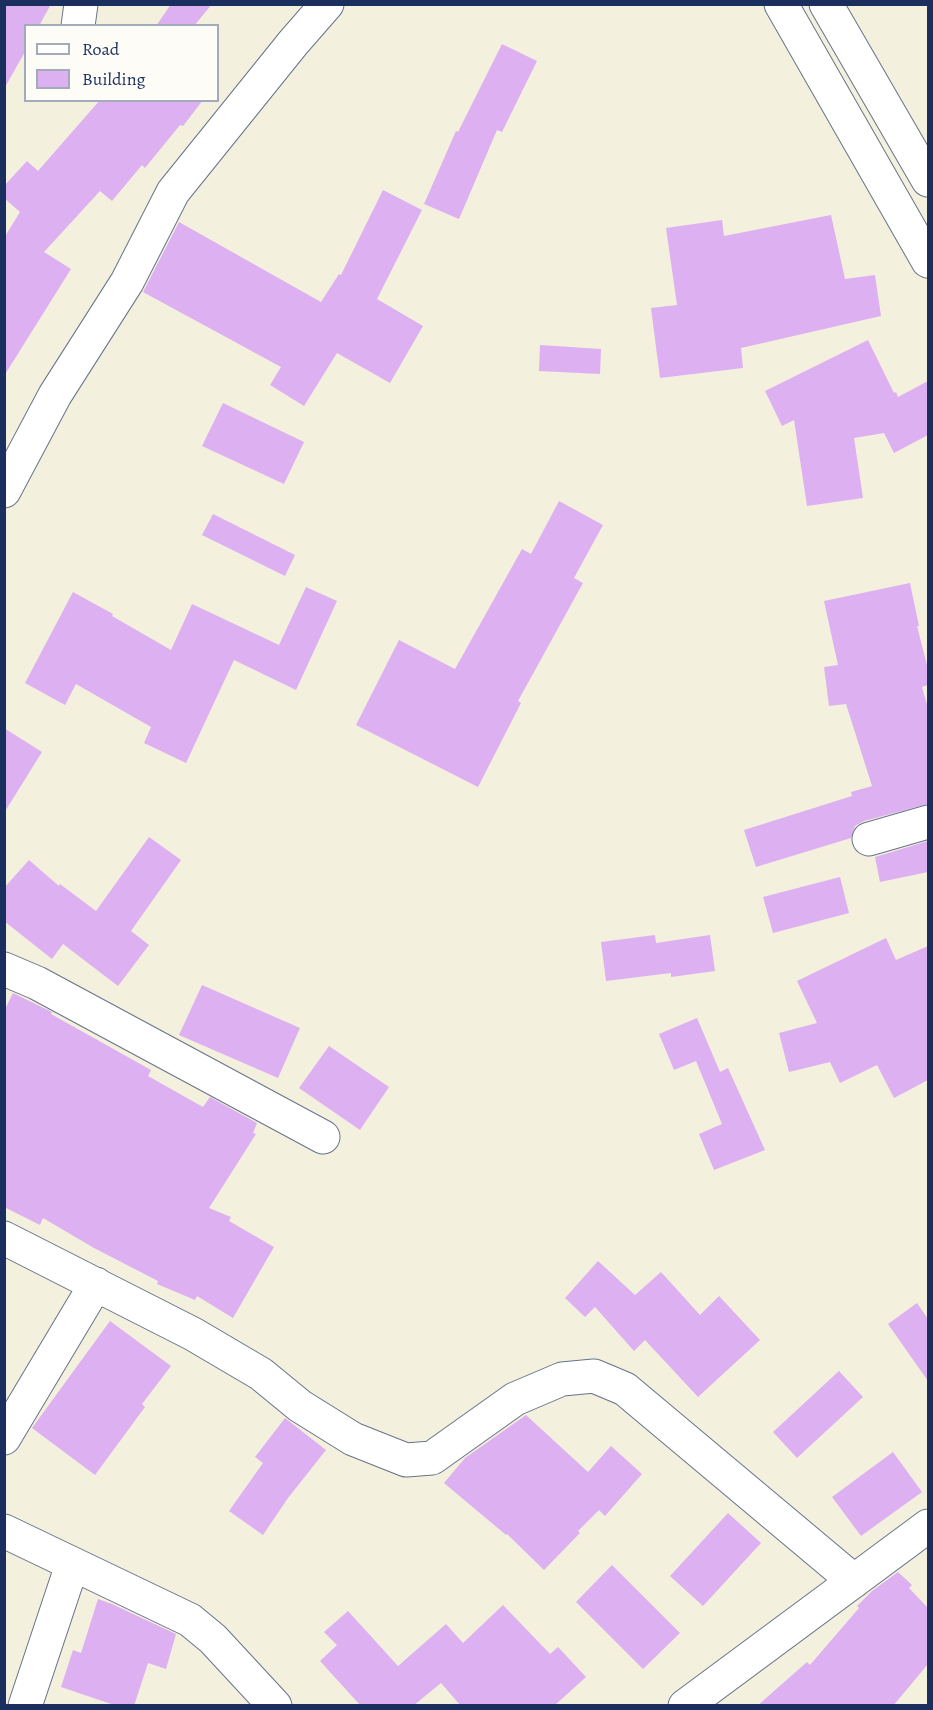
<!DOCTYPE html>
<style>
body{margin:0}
#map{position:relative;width:933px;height:1710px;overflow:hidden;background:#f4f0de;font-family:Alegreya,serif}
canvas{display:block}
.frame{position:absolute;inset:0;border:6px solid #1b2f5e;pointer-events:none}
.legend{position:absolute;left:24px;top:24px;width:195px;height:78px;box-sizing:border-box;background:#fdfcf7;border:2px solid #a3aaba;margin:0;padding:8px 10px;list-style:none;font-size:18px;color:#1b2f5e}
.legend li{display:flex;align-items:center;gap:12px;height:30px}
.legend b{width:30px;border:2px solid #a3aaba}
</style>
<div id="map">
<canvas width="933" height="1710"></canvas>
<div class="frame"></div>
<ul class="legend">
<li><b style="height:8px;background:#fff"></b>Road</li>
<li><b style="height:16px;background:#ddb0f1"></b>Building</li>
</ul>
</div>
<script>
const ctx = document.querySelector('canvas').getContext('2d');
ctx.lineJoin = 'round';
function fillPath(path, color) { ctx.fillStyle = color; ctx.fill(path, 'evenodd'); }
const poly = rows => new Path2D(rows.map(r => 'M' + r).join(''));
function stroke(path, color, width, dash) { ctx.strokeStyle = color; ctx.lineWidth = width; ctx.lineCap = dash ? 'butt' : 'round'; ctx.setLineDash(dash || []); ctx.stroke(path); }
fillPath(poly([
 [4,4,51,4,39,26,26,26,26,50,4,89],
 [171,4,212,4,194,26,156,26],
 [502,44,537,61,502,132,497,130,459,219,424,204,456,131,458,132],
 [100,100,203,100,183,126,180,125,145,168,142,165,112,201,100,191,44,252,71,269,4,376,4,238,20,212,4,198,4,186,27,161,38,171],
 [383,190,422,210,377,299,423,326,390,383,337,353,304,406,270,385,281,367,143,292,179,222,321,302,339,274,341,275],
 [831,215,845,279,875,275,881,316,741,348,743,368,660,378,651,308,677,305,666,228,722,220,724,236],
 [868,340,894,393,896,392,898,397,928,381,928,435,894,453,884,433,854,438,863,498,807,506,794,420,782,426,765,391],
 [540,345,601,349,600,374,539,371],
 [223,403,304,442,284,484,202,446],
 [559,501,603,525,574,578,583,583,518,701,521,703,478,787,356,725,399,640,455,669,522,549,531,554],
 [213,514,295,555,285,576,202,535],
 [910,583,919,626,917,626,928,669,928,685,922,687,928,708,928,804,864,821,855,826,851,838,756,867,744,830,852,796,851,792,872,786,846,704,829,706,824,667,838,665,824,601],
 [306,587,337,601,296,690,234,660,186,763,144,743,151,727,76,684,65,705,25,683,73,592,113,614,112,616,171,650,192,604,279,645],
 [4,728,42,752,4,813],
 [149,837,181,860,131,931,149,945,118,986,63,944,52,959,4,921,4,888,29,860,59,886,60,884,96,911],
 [928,841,928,872,880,882,875,857],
 [840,877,849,913,773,933,763,897],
 [655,935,656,943,710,935,715,971,671,977,671,973,606,981,601,942],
 [886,938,896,960,928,946,928,1080,894,1098,877,1065,840,1083,830,1062,789,1072,779,1033,817,1023,797,981],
 [202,985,300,1028,278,1078,179,1035],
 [13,993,52,1012,51,1014,151,1070,148,1076,203,1107,210,1097,257,1123,253,1133,256,1134,209,1208,231,1217,229,1221,274,1247,233,1318,197,1296,195,1300,157,1284,158,1281,94,1248,43,1218,40,1225,4,1207,4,1011],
 [697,1018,720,1072,728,1068,765,1150,714,1170,699,1134,722,1124,696,1061,674,1070,659,1034],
 [329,1046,389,1087,360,1130,299,1088],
 [598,1261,635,1295,661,1272,700,1315,719,1296,760,1340,698,1397,645,1340,634,1351,595,1307,585,1317,565,1298],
 [917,1303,928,1319,928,1381,888,1324],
 [110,1321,171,1366,142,1404,145,1407,95,1475,32,1428],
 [839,1371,863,1397,797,1458,773,1432],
 [526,1415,588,1472,611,1446,642,1474,605,1516,599,1510,578,1531,580,1533,544,1570,507,1534,506,1535,444,1483,465,1458],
 [285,1418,326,1450,288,1498,263,1535,229,1511,263,1463,255,1457],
 [893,1452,922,1492,861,1536,832,1497],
 [728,1513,761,1543,703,1606,670,1576],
 [612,1565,680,1633,643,1669,576,1602],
 [898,1572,912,1585,909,1588,928,1608,928,1664,893,1706,757,1706,807,1662,810,1665,859,1608,857,1606,872,1591],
 [98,1599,112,1604,176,1634,166,1669,148,1663,134,1706,117,1706,61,1687,73,1650,81,1653],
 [503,1605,550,1654,558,1647,586,1677,554,1706,461,1706,441,1683,413,1706,361,1706,320,1661,337,1645,324,1632,348,1611,398,1666,446,1624,463,1643]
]), '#ddb0f1');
const minor = poly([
 [78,26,81,4],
 [4,491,55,395,127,282,173,192,293,43,327,4],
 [869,839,928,822],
 [4,969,37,983,323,1137],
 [4,1238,193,1334,261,1374,300,1406,353,1439,406,1460,432,1458,515,1399,562,1379,594,1376,625,1389,854,1581],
 [4,1438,96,1284],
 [4,1531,190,1620,213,1639,275,1706],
 [25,1706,72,1565],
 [685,1706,928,1526]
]);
const major = poly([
 [781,4,928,261],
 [826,4,928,180]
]);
stroke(minor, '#67738b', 35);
stroke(major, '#67738b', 35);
stroke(minor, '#fff', 33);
stroke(major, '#fff', 33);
</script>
